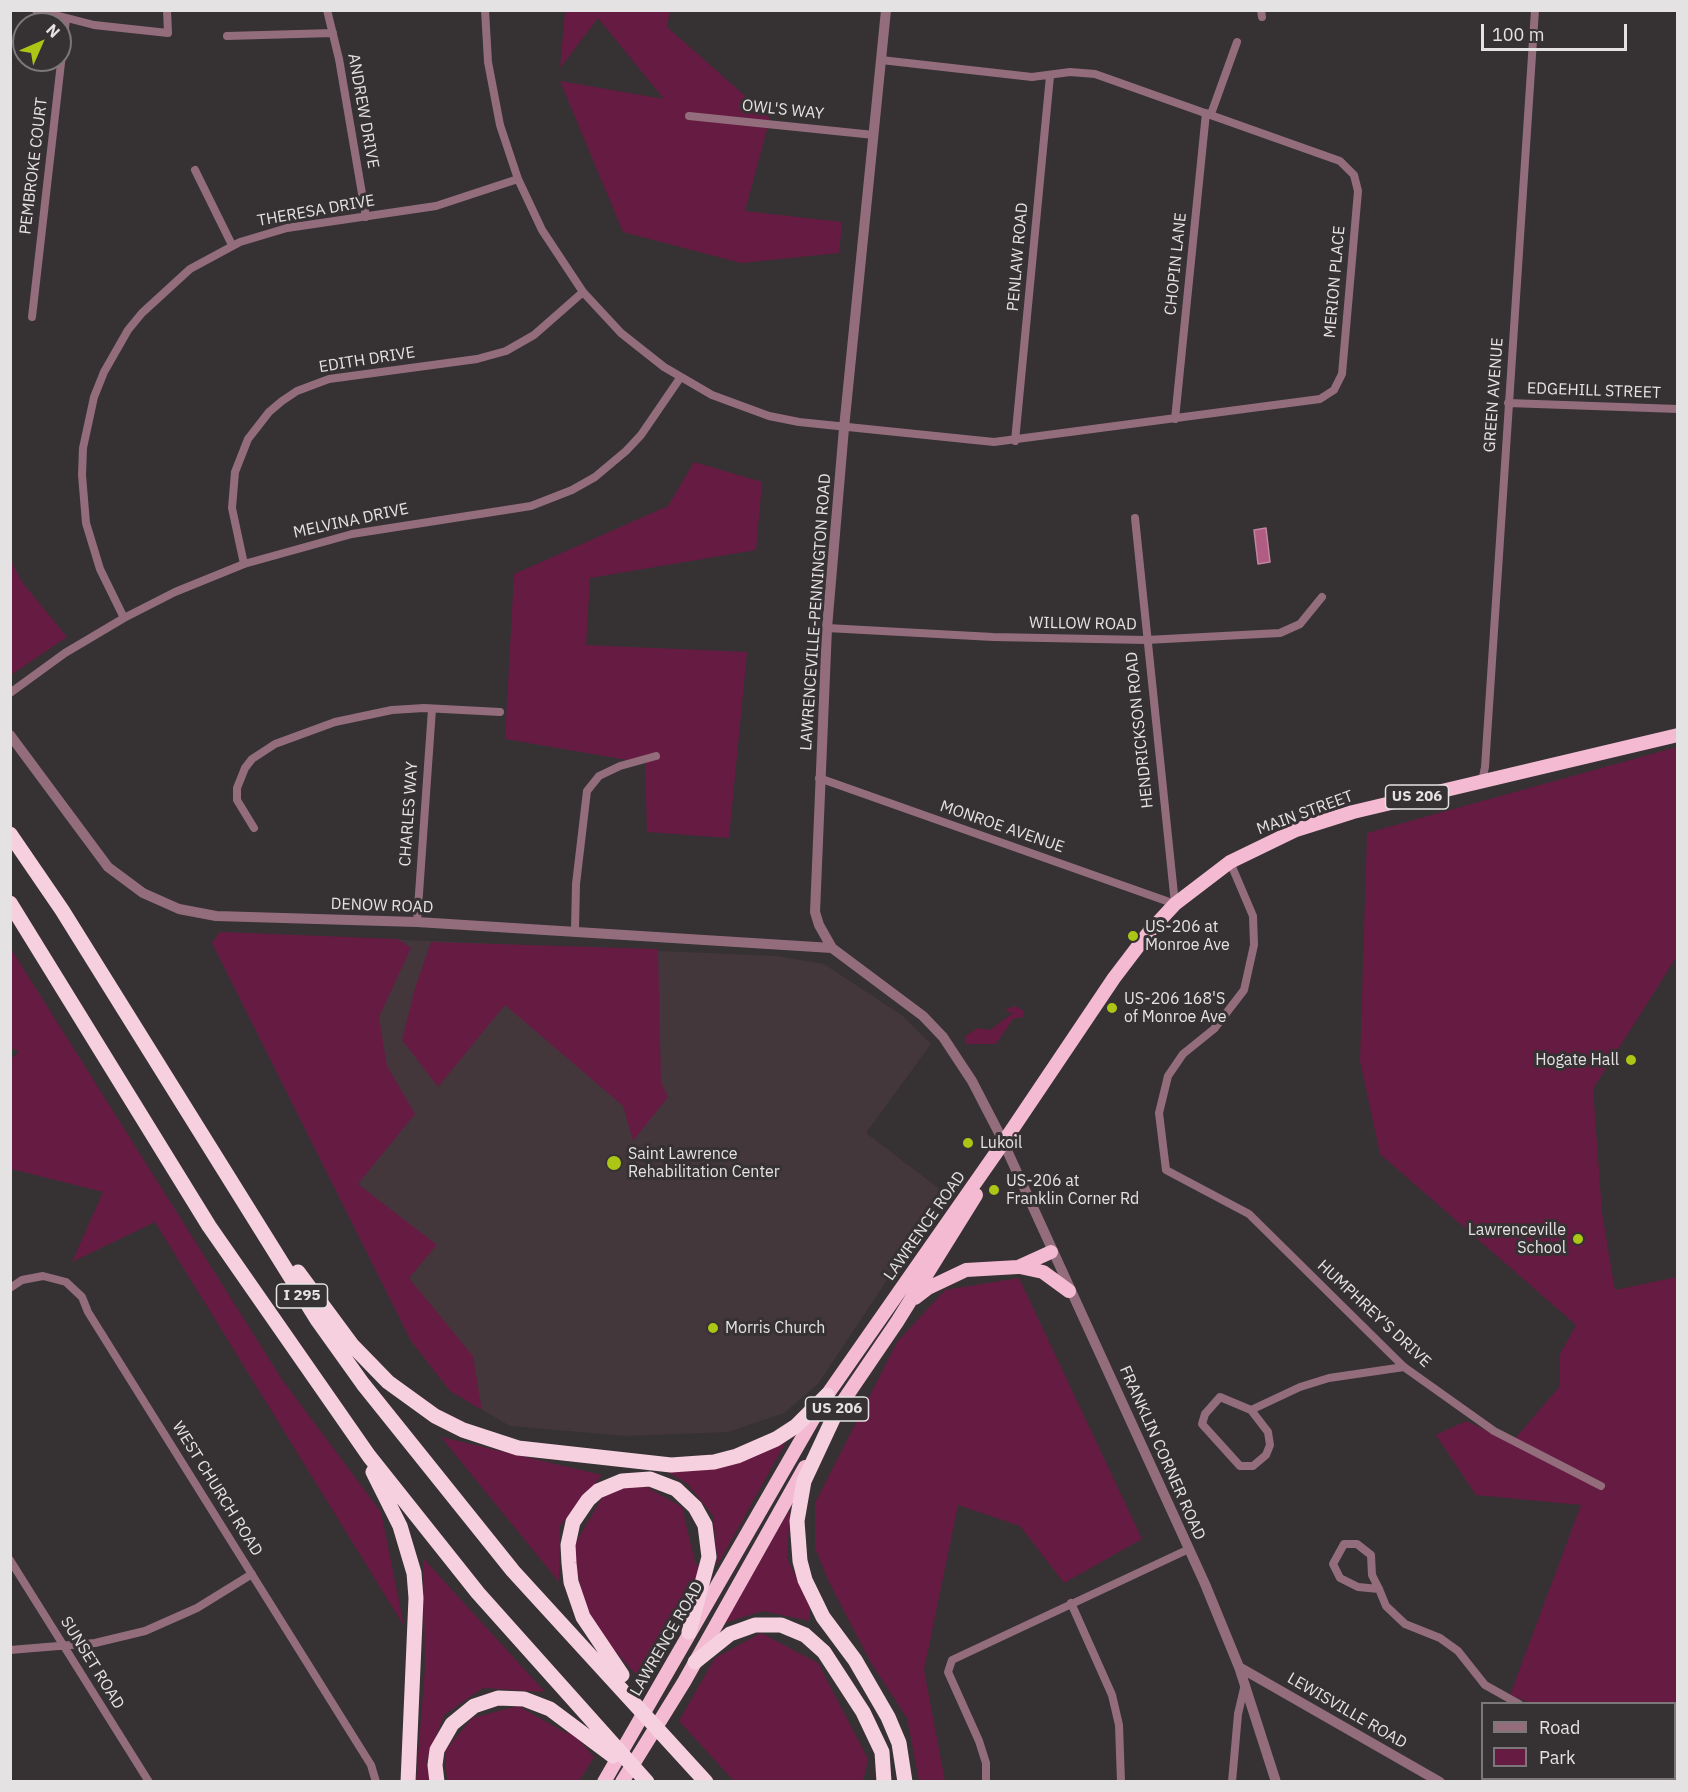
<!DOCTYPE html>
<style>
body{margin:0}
#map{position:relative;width:1688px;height:1792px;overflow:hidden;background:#363133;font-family:"IBM Plex Sans",sans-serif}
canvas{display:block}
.frame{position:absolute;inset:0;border:12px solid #e5e2e3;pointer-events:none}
.legend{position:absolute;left:1481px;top:1702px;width:195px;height:78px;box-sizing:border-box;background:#363133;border:2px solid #7c7879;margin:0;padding:8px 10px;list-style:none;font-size:18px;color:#e5e2e3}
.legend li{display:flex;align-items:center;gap:12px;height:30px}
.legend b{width:30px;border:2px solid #7c7879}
.north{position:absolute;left:12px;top:12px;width:60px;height:60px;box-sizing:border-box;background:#363133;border:2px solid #7c7879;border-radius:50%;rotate:45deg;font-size:16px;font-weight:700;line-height:24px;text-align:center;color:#e5e2e3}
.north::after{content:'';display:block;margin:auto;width:21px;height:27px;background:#abc614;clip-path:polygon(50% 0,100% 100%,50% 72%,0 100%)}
.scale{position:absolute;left:1481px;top:24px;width:146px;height:27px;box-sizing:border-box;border:3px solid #e5e2e3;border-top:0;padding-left:8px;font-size:18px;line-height:21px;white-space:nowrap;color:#e5e2e3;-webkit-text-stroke:4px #363133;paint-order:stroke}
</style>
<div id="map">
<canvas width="1688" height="1792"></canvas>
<div class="frame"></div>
<ul class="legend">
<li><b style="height:8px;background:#936d7c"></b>Road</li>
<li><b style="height:16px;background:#661c42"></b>Park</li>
</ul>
<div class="north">N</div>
<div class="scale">100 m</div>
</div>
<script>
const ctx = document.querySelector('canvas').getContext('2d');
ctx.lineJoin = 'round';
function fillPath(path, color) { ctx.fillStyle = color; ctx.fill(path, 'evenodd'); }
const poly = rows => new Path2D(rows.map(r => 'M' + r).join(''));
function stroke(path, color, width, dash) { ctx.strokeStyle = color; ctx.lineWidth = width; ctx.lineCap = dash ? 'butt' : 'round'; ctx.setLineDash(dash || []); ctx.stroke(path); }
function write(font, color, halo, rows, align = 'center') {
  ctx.font = font + ' "IBM Plex Sans",sans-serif'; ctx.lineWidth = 6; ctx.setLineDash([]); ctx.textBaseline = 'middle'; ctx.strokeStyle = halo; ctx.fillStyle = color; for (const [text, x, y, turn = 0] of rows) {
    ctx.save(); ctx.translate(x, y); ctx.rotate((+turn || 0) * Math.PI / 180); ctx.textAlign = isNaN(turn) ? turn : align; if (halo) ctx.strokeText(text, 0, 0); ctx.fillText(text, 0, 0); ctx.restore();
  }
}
fillPath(poly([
 [220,932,777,956,824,964,903,1016,931,1044,866,1133,945,1193,818,1384,784,1413,728,1432,627,1436,510,1426,450,1391,411,1341,212,943]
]), '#43373c');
fillPath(poly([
 [565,11,670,11,667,27,770,118,745,211,842,222,839,253,741,263,623,232,560,81,664,99,598,18,560,68],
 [694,462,762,482,756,550,590,578,586,645,747,652,729,838,647,832,645,763,505,739,514,574,668,506],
 [11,561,22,582,67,637,11,675],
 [1677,747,1677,956,1593,1089,1602,1213,1615,1290,1677,1277,1677,1753,1675,1752,1674,1704,1533,1704,1510,1695,1581,1505,1476,1495,1436,1435,1466,1421,1512,1442,1560,1386,1560,1354,1576,1325,1380,1154,1360,1061,1367,833],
 [220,932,398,939,411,948,379,1017,387,1066,415,1114,358,1184,437,1245,409,1278,473,1356,482,1410,450,1391,411,1341,212,943],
 [431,942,658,949,661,1082,668,1097,633,1141,623,1106,505,1005,438,1087,402,1040,415,988],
 [11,949,283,1381,381,1512,404,1626,155,1222,72,1262,103,1192,11,1169,11,1059,19,1052,11,1048],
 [1015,1006,1024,1011,1023,1017,1013,1019,996,1044,965,1044,965,1036,978,1028,990,1030,1013,1013,1005,1011,1007,1009],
 [1019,1278,1142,1539,1064,1583,1020,1526,958,1505,924,1670,945,1781,919,1781,907,1718,871,1663,829,1582,815,1548,815,1503,897,1342,945,1290],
 [441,1437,602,1475,560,1526,559,1582],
 [786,1442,718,1564,713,1516,688,1484,664,1470,736,1463],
 [643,1485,682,1507,695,1562,703,1571,640,1679,589,1622,572,1549,606,1491],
 [790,1509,787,1558,810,1605,810,1621,763,1611,724,1623],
 [423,1558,545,1692,483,1688,444,1715,426,1762,431,1781,416,1782,425,1668],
 [761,1633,818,1663,868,1759,863,1781,734,1781,679,1721,715,1658],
 [518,1706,568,1734,570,1730,594,1757,579,1781,447,1782,445,1751,472,1718]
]), '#661c42');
const water = poly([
 [1266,528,1270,562,1258,564,1254,530,1266,528]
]);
fillPath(water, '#b15d83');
stroke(water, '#c185a0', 1.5);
stroke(poly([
 [36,10,94,25,168,33,167,10],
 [327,10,339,59,366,217],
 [485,10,488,62,500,125,518,179,542,230,583,292,621,333,664,367,712,395,769,416,799,422,994,442,1320,399,1334,390,1342,374,1358,191,1354,175,1340,161,1095,74,1070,72,1032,77,881,60],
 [1261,10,1262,17],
 [227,36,333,33],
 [1211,114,1237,42],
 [689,116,874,135],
 [195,170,232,245],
 [32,317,66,19],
 [1508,403,1678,409],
 [1175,419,1206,113],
 [1015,441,1050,76],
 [244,564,232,508,235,472,248,439,269,412,282,401,297,391,329,379,477,359,506,351,534,335,583,292],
 [124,618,100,569,86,523,82,475,83,448,94,397,104,372,128,330,142,313,190,269,240,242,287,228,436,206,518,179],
 [827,628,993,637,1146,640,1280,633,1300,624,1322,597],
 [10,693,65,653,124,618,175,592,244,564,352,534,531,506,572,490,595,477,626,451,641,435,680,378],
 [819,778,1175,904,1135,518],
 [1482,781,1485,767,1535,10],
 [254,828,237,800,237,788,245,768,252,759,275,744,335,722,392,710,424,708,500,712],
 [1230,862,1253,916,1254,945,1244,990,1214,1029,1183,1054,1168,1076,1159,1113,1166,1170,1249,1214,1404,1367,1494,1431,1601,1486],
 [417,922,432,709],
 [575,930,576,884,587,791,599,776,620,766,656,756],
 [10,1288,22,1280,43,1276,66,1282,82,1297,88,1312,371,1765,376,1782],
 [1251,1410,1268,1432,1270,1445,1266,1455,1253,1466,1240,1466,1202,1424,1205,1414,1220,1397,1251,1410,1300,1387,1329,1378,1404,1367],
 [10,1560,149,1782],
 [1379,1589,1358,1587,1340,1578,1333,1564,1344,1544,1357,1544,1371,1555,1372,1575,1379,1589,1386,1606,1405,1624,1440,1638,1458,1651,1485,1685,1519,1704],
 [1071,1603,1112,1695,1119,1725,1121,1782],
 [10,1650,95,1643,145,1631,197,1608,252,1574],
 [1674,1761,1678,1762],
 [986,1782,986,1763,979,1741,948,1672,952,1660,1189,1549],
 [1232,1782,1238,1714,1245,1684]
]), '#936d7c', 8);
stroke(poly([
 [886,10,844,428,827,628,815,912,819,925,832,948,923,1016,943,1037,972,1081,1000,1135,1205,1584,1239,1667,1276,1782],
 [10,735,108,867,143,893,179,909,216,916,417,922,832,948],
 [1239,1667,1440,1782]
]), '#936d7c', 10);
stroke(poly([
 [1020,1267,1043,1272,1069,1291],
 [915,1298,928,1288,966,1270,1018,1267,1051,1252],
 [833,1416,897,1322,976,1195],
 [604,1782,827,1395,1003,1143,1114,978,1149,932,1175,904,1230,862,1296,830,1353,812,1678,735],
 [622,1782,684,1682,805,1467]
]), '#f4bad2', 14);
stroke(poly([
 [10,834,62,910,318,1321,363,1384,513,1571,706,1782],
 [10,903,209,1226,369,1456,478,1593,647,1782],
 [298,1272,352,1345,388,1382,435,1416,463,1430,518,1448,671,1465,714,1462,737,1456,776,1439,796,1426,827,1395],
 [839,1406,804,1481,797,1521,800,1561,805,1580,823,1617,855,1660,888,1717,899,1743,905,1782],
 [373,1472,400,1526,414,1573,416,1598,408,1782],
 [695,1662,730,1634,755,1625,781,1625,805,1635,824,1652,863,1712,882,1752,884,1782],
 [622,1675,583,1617,571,1582,569,1563,568,1545,573,1522,588,1500,598,1491,622,1481,650,1479,676,1489,695,1507,705,1525,709,1557,689,1632],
 [437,1782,435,1765,437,1750,452,1724,474,1706,498,1698,524,1699,550,1709,613,1756]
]), '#f6d0de', 15);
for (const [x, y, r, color] of [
 [1133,936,6,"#abc614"],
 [1112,1008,6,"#abc614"],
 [1631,1060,6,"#abc614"],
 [968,1143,6,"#abc614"],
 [614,1163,8,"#abc614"],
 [994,1190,6,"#abc614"],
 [1578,1239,6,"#abc614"],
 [713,1328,6,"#abc614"]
]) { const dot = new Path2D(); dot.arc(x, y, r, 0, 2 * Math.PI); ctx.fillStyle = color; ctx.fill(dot); stroke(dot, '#363133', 2); }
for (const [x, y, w] of [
 [1417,797,63],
 [302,1296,51],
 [837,1409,63]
]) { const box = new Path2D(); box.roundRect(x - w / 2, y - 12, w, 24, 4.5); ctx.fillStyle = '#363133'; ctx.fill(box); stroke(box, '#e5e2e3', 1.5); }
write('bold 15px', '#e5e2e3', null, [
 ["US 206",1417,797],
 ["I 295",302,1296],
 ["US 206",837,1409]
]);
write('16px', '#e5e2e3', '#363133', [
 ["OWL'S WAY",783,110,6],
 ["ANDREW DRIVE",363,111,80],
 ["PEMBROKE COURT",34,166,-83],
 ["THERESA DRIVE",316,211,-10],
 ["PENLAW ROAD",1018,257,-85],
 ["CHOPIN LANE",1176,264,-84],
 ["MERION PLACE",1335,282,-85],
 ["EDITH DRIVE",367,360,-9],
 ["EDGEHILL STREET",1594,391,2],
 ["GREEN AVENUE",1494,395,-86],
 ["MELVINA DRIVE",351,521,-12],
 ["LAWRENCEVILLE-PENNINGTON ROAD",816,612,-86],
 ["WILLOW ROAD",1083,624,1],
 ["HENDRICKSON ROAD",1140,730,-96],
 ["MAIN STREET",1305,813,-20],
 ["CHARLES WAY",409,814,-86],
 ["MONROE AVENUE",1002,827,19],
 ["DENOW ROAD",382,906,2],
 ["LAWRENCE ROAD",925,1226,-55],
 ["HUMPHREY'S DRIVE",1374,1314,43],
 ["FRANKLIN CORNER ROAD",1162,1453,66],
 ["WEST CHURCH ROAD",217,1489,58],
 ["LAWRENCE ROAD",667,1639,-60],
 ["SUNSET ROAD",92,1663,58],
 ["LEWISVILLE ROAD",1347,1711,30]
]);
write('16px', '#e5e2e3', '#363133', [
 ["US-206 at",1145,927],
 ["Monroe Ave",1145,945],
 ["US-206 168'S",1124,999],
 ["of Monroe Ave",1124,1017],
 ["Hogate Hall",1619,1060,"right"],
 ["Lukoil",980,1143],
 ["Saint Lawrence",628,1154],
 ["Rehabilitation Center",628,1172],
 ["US-206 at",1006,1181],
 ["Franklin Corner Rd",1006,1199],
 ["Lawrenceville",1566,1230,"right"],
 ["School",1566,1248,"right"],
 ["Morris Church",725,1328]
], 'left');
</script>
